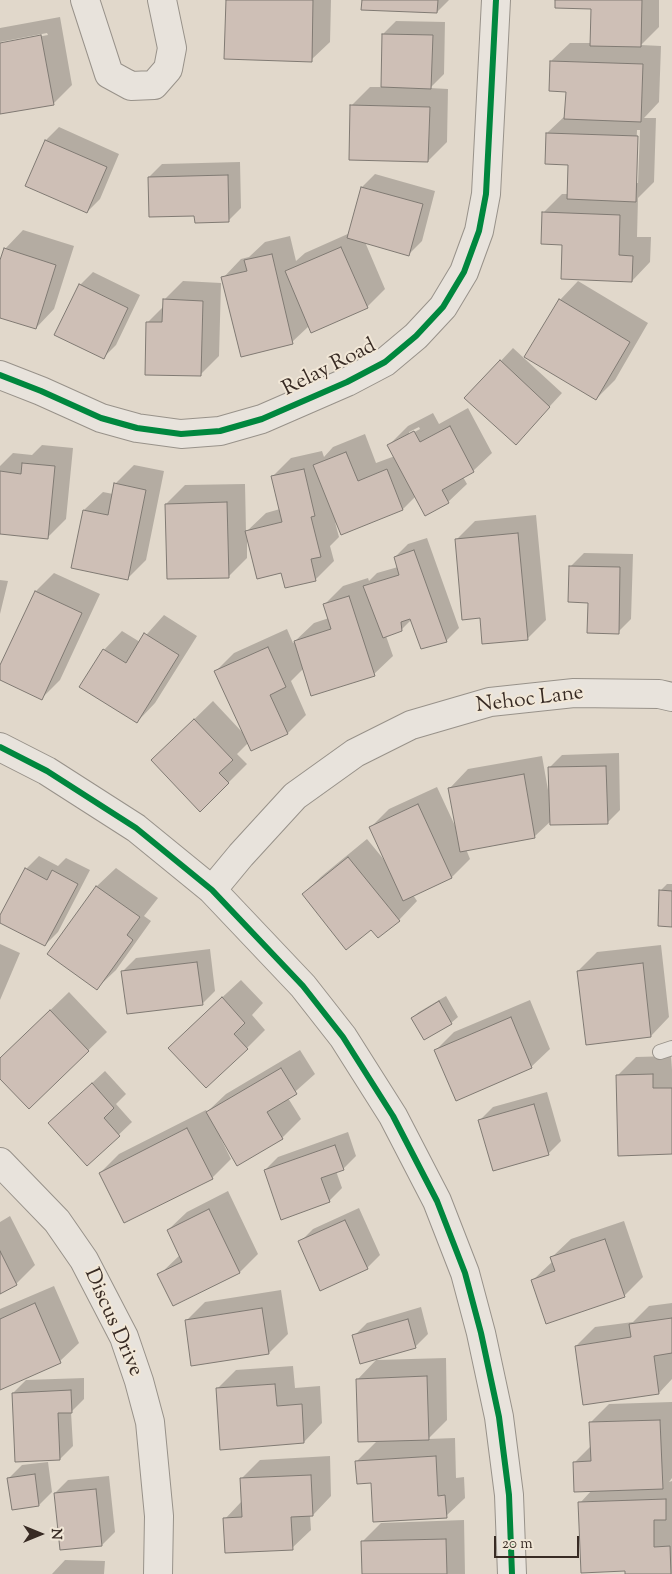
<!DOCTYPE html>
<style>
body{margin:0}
#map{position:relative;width:672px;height:1574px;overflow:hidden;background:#e1d8cb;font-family:"Sorts Mill Goudy",serif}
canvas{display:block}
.north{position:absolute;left:15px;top:1509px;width:50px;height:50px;-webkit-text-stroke:4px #f1e7d7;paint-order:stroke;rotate:90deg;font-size:14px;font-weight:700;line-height:20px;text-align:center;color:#382b24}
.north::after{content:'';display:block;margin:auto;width:18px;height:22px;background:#382b24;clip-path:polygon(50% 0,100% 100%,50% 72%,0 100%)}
.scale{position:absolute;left:494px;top:1536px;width:85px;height:22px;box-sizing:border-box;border:2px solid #382b24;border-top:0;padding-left:6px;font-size:15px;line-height:18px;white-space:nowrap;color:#382b24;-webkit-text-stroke:4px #f1e7d7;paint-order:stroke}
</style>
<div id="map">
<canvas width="672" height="1574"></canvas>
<div class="north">N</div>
<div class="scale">20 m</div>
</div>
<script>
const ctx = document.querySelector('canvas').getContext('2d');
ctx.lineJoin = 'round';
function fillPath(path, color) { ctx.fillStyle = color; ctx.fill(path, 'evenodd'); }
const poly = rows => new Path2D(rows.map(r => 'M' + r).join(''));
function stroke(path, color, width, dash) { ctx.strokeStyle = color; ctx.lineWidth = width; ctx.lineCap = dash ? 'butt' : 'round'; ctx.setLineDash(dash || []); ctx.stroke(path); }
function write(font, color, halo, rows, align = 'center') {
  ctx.font = font + ' "Sorts Mill Goudy",serif'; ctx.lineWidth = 4; ctx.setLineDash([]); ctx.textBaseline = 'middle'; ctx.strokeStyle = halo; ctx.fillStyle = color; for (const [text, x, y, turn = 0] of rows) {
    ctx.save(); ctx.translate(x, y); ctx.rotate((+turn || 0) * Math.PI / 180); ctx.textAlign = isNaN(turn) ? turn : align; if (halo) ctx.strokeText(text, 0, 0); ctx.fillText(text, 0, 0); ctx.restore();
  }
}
fillPath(poly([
 [227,0,331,0,330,42,311,60],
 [363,0,449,0,437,12],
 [556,0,659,0,659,27,641,45,661,46,659,102,644,118,656,118,654,182,638,198,637,237,651,237,650,262,632,281,564,244,543,213,562,194,568,194,569,164,547,133,566,115,567,90,551,61,570,43,591,43,592,8],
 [637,130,640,130,638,183,635,183],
 [60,17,72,85,53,104,0,113,0,44,48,35,47,33,0,42,0,28],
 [396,21,445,22,444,74,430,88,448,89,447,142,428,161,351,106,370,87,382,87,383,34],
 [59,127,119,154,100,199,87,212,27,185,46,140],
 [240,162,241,208,228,221,195,215,149,177,162,164],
 [375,174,435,191,422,241,409,254,365,242,385,289,367,307,309,326,292,342,223,278,241,259,249,257,265,242,290,236,296,261,305,253,350,233,362,187],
 [23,230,74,246,54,309,36,328,0,317,0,264,5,249],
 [93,272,140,295,116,345,103,358,80,285],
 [183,281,221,283,219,356,200,375,148,322,164,306,164,300],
 [578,281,648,323,615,380,596,399,560,300],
 [513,348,562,393,528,430,466,398],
 [468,408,492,453,473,471,463,477,467,484,448,502,416,496,403,509,341,533,335,522,339,537,330,546,334,561,315,580,282,571,247,535,247,558,228,577,166,504,185,485,245,484,246,532,266,513,280,509,272,477,291,458,322,451,324,457,333,447,365,434,376,463,395,456,389,445,408,426,433,413,439,424],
 [419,427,420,429,409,435,409,432],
 [42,445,73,448,66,519,47,538,0,533,0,466,13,453,32,455],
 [134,465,164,471,146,560,127,579,84,510,103,492,113,494,116,483],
 [536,515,546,620,527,639,481,617,456,540,475,521],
 [427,538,459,628,446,641,412,619,401,630,386,636,393,656,374,674,304,668,291,681,306,715,288,733,251,750,248,743,237,754,247,764,228,783,171,742,213,701,243,733,215,672,234,653,287,629,293,643,314,623,329,618,325,604,343,586,368,578,369,581,377,573,398,567,395,557,408,544],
 [584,553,633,554,631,619,618,632,589,602,571,566],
 [54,573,100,594,60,680,42,698,0,679,0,668,36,591],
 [0,580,8,581,0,614],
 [164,615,197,636,155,703,137,722,104,650,122,631,140,642],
 [619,753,620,810,607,823,551,821,535,836,466,849,470,859,452,877,413,895,417,901,399,920,371,928,303,894,322,876,367,839,385,861,370,828,389,809,437,787,456,828,450,788,468,769,542,756,548,790,549,768,562,755],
 [39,856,58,866,66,858,90,870,58,932,45,945,0,921,26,869],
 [116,868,158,898,144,916,151,921,116,970,97,988,49,954,97,886],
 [667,884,672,884,672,925,660,891],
 [0,944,20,953,0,1000],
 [661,945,669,1017,651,1036,578,971,597,952],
 [210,949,215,991,202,1004,123,971,136,958],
 [241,980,263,1003,252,1015,265,1030,247,1048,188,1029],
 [69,992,107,1032,29,1108,0,1077,0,1059],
 [446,996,458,1017,451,1023,412,1018,419,1012],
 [530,1000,550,1049,531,1067,436,1050,454,1032],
 [300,1050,315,1074,288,1098,301,1119,282,1138,238,1164,223,1138,221,1139,231,1159,212,1178,100,1173,119,1154,206,1110,207,1112,226,1094],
 [671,1056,672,1070,672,1152,617,1076,636,1057],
 [105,1071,126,1094,116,1104,132,1122,88,1164,63,1110],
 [547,1092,561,1141,548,1154,480,1120,493,1107],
 [348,1132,356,1156,343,1169,336,1171,342,1188,329,1201,265,1170,278,1157],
 [228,1191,258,1254,240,1272,159,1275,180,1255,168,1230,187,1212],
 [359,1208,380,1255,367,1268,300,1242,313,1229],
 [10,1216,35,1265,16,1284,0,1292,0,1222],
 [624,1221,643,1277,624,1296,533,1280,553,1261,552,1257,571,1239],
 [54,1286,79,1343,60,1361,0,1388,0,1309],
 [281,1290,288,1334,269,1353,192,1364,186,1321,205,1302],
 [672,1303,672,1379,659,1393,576,1346,595,1327,633,1322,649,1306],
 [421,1307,428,1334,415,1347,354,1336,367,1323],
 [446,1358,447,1420,428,1439,455,1438,456,1478,464,1477,465,1498,446,1516,373,1481,357,1461,378,1440,358,1379,376,1360],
 [293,1366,295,1388,320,1386,322,1423,304,1442,218,1388,236,1370],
 [84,1378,84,1399,71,1412,73,1446,60,1459,13,1393,26,1380],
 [672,1402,672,1478,669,1482,672,1481,672,1574,626,1574,626,1570,580,1503,592,1490,574,1463,591,1446,590,1423,609,1404],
 [330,1456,331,1496,313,1515,310,1515,311,1530,292,1548,225,1519,242,1501,241,1479,260,1460],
 [48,1462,52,1492,39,1505,9,1478,22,1465],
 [109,1476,115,1532,102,1545,55,1493,68,1480],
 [464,1520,465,1574,363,1574,362,1542,381,1523],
 [65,1560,105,1561,104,1574,52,1574]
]), '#0003');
const building = poly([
 [226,0,313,0,312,62,224,59,226,0],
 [362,0,438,0,437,13,361,10,362,0],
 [555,0,642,0,641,47,590,46,591,9,555,8,555,0],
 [382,34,433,35,431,89,381,87,382,34],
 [41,35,54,105,0,114,0,43,41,35],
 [550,61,643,64,641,122,564,119,566,92,549,91,550,61],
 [350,105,430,107,428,162,349,160,350,105],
 [546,133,638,136,636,202,567,199,568,165,545,164,546,133],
 [45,140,107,167,87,213,25,186,45,140],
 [228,175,229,222,195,223,194,216,149,217,148,177,228,175],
 [361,187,423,204,409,256,347,238,361,187],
 [542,212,620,215,619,255,633,256,632,282,561,279,562,245,541,244,542,212],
 [341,247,368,308,311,333,285,271,341,247],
 [4,248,56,265,36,329,0,318,0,260,4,248],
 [272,254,293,344,241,357,221,277,247,271,244,260,272,254],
 [79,284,128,308,104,359,54,335,79,284],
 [163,299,203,301,201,376,145,375,146,322,162,322,163,299],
 [559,299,630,342,596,400,524,357,559,299],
 [500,360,550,407,516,445,464,398,500,360],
 [450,426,474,472,442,490,449,503,425,516,387,445,414,431,420,442,450,426],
 [346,452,358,481,387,469,403,510,341,535,313,465,346,452],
 [22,463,55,466,48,539,0,534,0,471,21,474,22,463],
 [304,469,315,516,311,517,321,557,311,559,316,581,285,588,281,573,257,579,245,531,282,522,271,476,304,469],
 [114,483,146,490,128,580,71,568,83,510,108,515,114,483],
 [227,502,229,578,167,579,165,504,227,502],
 [518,533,528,640,482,644,480,618,462,620,455,539,518,533],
 [414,550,447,642,421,649,410,619,401,622,402,631,383,638,363,586,399,575,394,557,414,550],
 [569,566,620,567,619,634,587,633,588,603,568,602,569,566],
 [35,591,82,613,42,700,0,680,0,665,35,591],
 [349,596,375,676,311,696,294,641,331,629,323,604,349,596],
 [144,633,179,655,137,723,79,687,103,649,126,663,144,633],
 [268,647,286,687,270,695,288,734,251,751,214,671,268,647],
 [194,719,233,760,219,773,229,783,200,812,151,760,194,719],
 [606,766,608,824,550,825,548,767,606,766],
 [524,774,535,838,460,852,448,788,524,774],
 [418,804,452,878,403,901,369,827,418,804],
 [348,857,400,921,378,938,371,930,346,950,302,894,348,857],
 [25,868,47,880,52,870,78,884,45,946,0,923,0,915,25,868],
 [96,886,140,917,127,935,133,940,97,990,47,954,96,886],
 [659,890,672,891,672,927,658,926,659,890],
 [197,962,203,1005,127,1014,121,971,197,962],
 [643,963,651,1037,586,1045,577,971,643,963],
 [222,997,245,1023,234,1034,248,1049,206,1088,168,1048,222,997],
 [439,1001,452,1024,424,1040,411,1018,439,1001],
 [50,1010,89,1051,29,1109,0,1079,0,1058,50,1010],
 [511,1017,532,1068,456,1101,434,1050,511,1017],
 [281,1068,297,1094,267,1112,283,1139,237,1166,206,1112,281,1068],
 [653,1074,653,1088,672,1088,672,1154,618,1156,616,1075,653,1074],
 [92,1083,114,1108,104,1118,120,1136,87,1166,48,1123,92,1083],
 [534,1104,549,1155,493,1171,478,1120,534,1104],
 [187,1128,213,1179,124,1223,99,1173,187,1128],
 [335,1145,344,1170,321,1178,330,1202,281,1220,264,1170,335,1145],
 [209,1209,240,1273,173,1306,157,1274,182,1262,167,1230,209,1209],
 [345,1220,368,1269,320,1291,298,1241,345,1220],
 [605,1239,625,1297,546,1324,531,1280,555,1271,550,1257,605,1239],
 [0,1251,17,1285,0,1294,0,1251],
 [35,1303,61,1363,0,1390,0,1319,35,1303],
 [262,1308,269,1354,191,1366,185,1320,262,1308],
 [672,1318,672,1353,654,1356,659,1394,583,1405,575,1346,631,1337,629,1324,672,1318],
 [408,1319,416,1348,360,1364,352,1335,408,1319],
 [427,1376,429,1440,358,1442,356,1379,427,1376],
 [275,1384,277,1406,302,1404,304,1443,220,1450,216,1388,275,1384],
 [71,1390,72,1413,58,1413,60,1460,15,1462,12,1393,71,1390],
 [660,1420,663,1489,574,1492,573,1462,591,1461,589,1422,660,1420],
 [436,1456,438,1496,445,1495,447,1518,373,1522,371,1483,357,1484,355,1461,436,1456],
 [35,1474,39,1506,12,1510,7,1478,35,1474],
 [311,1475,313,1516,291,1517,293,1550,225,1553,223,1518,242,1517,240,1478,311,1475],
 [96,1489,102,1546,60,1550,54,1493,96,1489],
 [666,1499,666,1520,654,1520,654,1547,670,1546,671,1574,625,1574,625,1571,581,1573,578,1502,666,1499],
 [446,1539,447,1574,362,1574,361,1541,446,1539]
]);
fillPath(building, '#cebfb6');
stroke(building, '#807a73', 1);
const service = poly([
 [660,1052,672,1048]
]);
const minor = poly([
 [85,0,109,74,131,86,154,85,168,69,172,48,162,0],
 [0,375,41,391,101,418,137,428,181,434,220,431,262,419,347,382,385,362,416,336,443,307,464,272,479,231,486,194,496,0],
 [0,747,47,771,136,828,212,890,303,986,343,1037,393,1116,437,1201,465,1273,481,1333,499,1417,509,1495,512,1574],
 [212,890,241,855,295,796,355,753,411,725,490,702,574,693,659,694,672,697],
 [0,1162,57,1221,84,1260,124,1337,139,1381,150,1422,159,1516,158,1574]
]);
stroke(service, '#98928a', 16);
stroke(minor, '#98928a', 30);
stroke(service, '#e8e3dc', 14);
stroke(minor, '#e8e3dc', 28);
stroke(poly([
 [0,375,41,391,101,418,137,428,181,434,220,431,262,419,347,382,385,362,416,336,443,307,464,272,479,231,486,194,496,0],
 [0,747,47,771,136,828,212,890,303,986,343,1037,393,1116,437,1201,465,1273,481,1333,499,1417,509,1495,512,1574]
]), '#00873e', 6);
write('21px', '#382b24', '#f1e7d7', [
 ["Relay Road",330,369,-27],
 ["Nehoc Lane",530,701,-7],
 ["Discus Drive",112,1323,66]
]);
</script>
